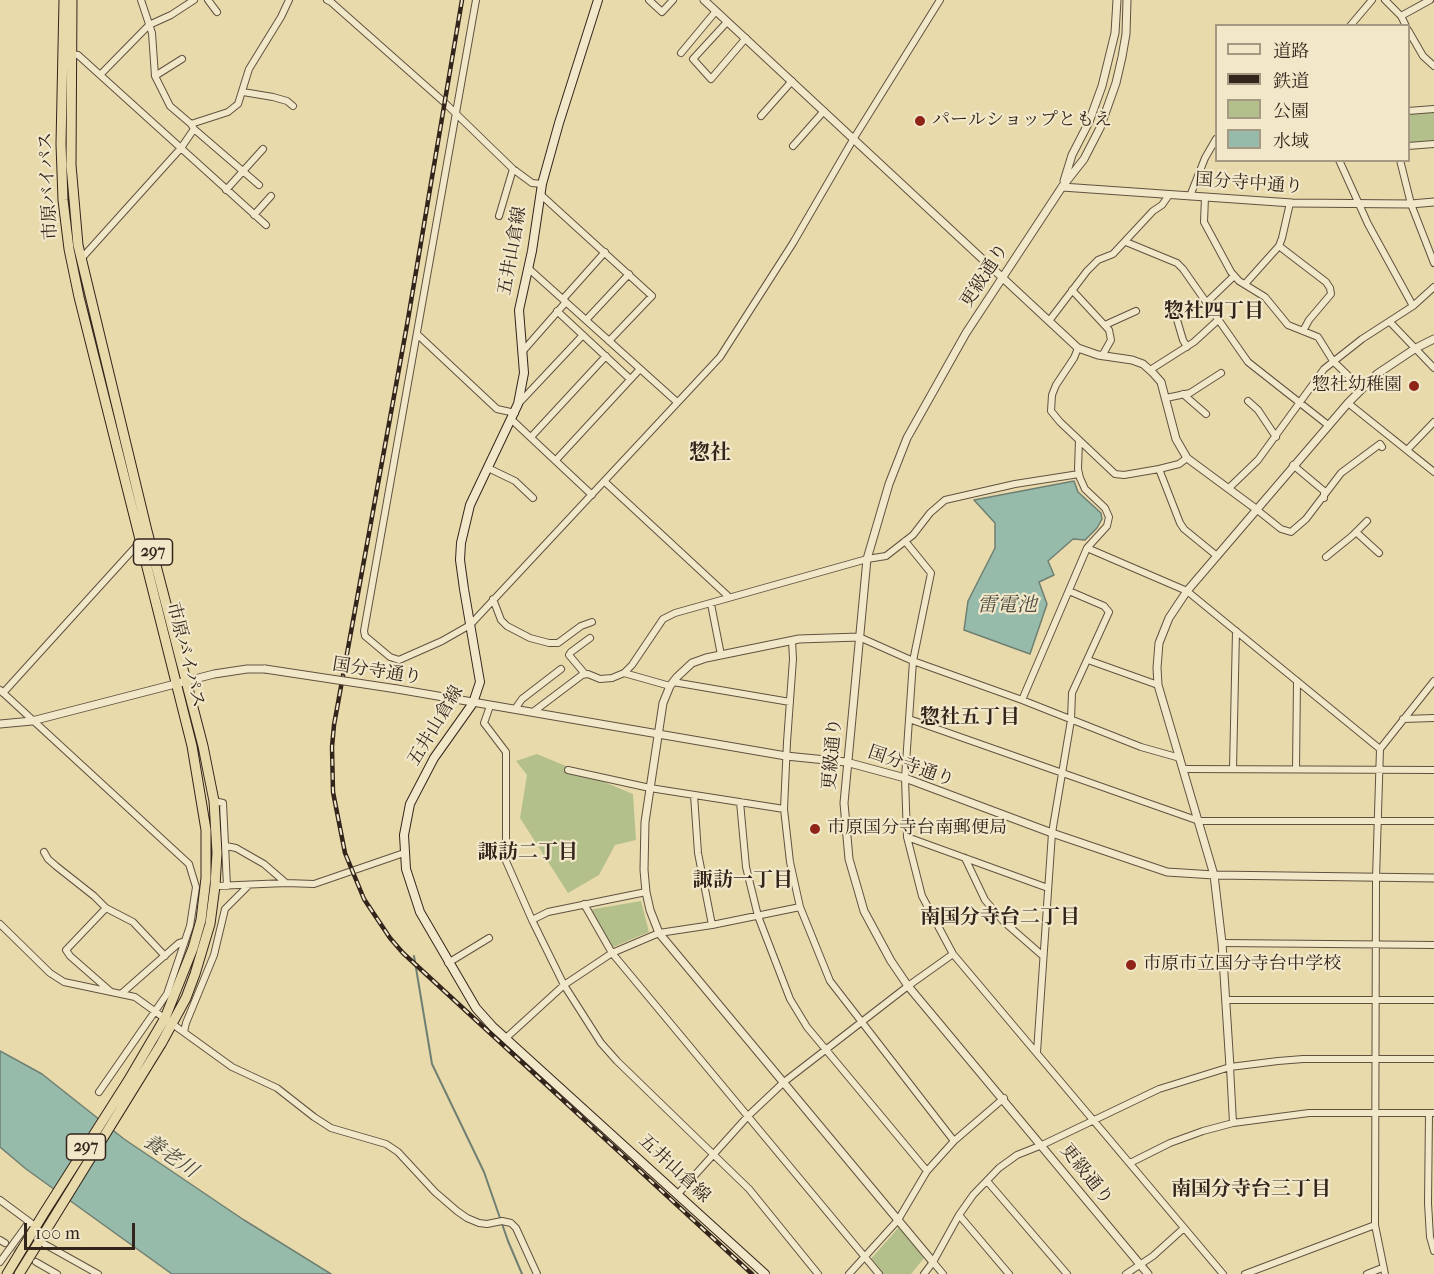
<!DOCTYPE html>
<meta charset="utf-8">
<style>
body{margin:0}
#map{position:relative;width:1434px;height:1274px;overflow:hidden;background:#e9daac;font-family:"IM FELL French Canon","Noto Serif JP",serif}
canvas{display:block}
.legend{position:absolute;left:1215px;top:24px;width:195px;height:138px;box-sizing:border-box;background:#f1e7c9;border:2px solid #a59984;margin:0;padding:8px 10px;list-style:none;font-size:18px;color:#34251c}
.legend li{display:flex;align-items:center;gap:12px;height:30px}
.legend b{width:30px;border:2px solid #a59984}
.scale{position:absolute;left:24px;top:1223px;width:111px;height:27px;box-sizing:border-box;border:3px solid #34251c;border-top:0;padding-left:8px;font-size:18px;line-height:21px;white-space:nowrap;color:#34251c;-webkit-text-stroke:4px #f1e7c9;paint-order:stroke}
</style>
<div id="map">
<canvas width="1434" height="1274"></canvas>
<ul class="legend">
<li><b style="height:8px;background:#f1e7c9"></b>道路</li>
<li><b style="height:8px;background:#34251c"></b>鉄道</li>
<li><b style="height:16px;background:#b4c08b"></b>公園</li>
<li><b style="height:16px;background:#97bbaa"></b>水域</li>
</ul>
<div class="scale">100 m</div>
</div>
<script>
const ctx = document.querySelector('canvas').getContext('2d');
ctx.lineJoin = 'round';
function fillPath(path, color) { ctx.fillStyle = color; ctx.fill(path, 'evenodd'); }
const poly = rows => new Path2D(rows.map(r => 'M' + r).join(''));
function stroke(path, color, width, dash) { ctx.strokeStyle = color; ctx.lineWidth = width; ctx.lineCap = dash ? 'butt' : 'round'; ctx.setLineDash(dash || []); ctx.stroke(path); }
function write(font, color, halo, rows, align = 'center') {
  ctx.font = font + ' "IM FELL French Canon","Noto Serif JP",serif'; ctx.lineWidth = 4.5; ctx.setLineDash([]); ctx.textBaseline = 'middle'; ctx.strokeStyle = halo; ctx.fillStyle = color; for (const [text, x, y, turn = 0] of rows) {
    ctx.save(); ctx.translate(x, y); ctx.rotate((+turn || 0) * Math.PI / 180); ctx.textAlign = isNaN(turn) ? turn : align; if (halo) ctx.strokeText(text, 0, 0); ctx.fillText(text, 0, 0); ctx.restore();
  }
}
fillPath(poly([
 [1434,111,1434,141,1409,143,1409,113],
 [537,754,633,794,636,840,615,845,599,875,568,893,520,818,527,775,516,761],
 [641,901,649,932,611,948,588,910],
 [899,1227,924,1258,911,1274,882,1274,870,1260]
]), '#b4c08b');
const water = poly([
 [1074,481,1078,492,1101,513,1102,519,1097,528,1085,540,1073,539,1048,561,1054,575,1039,582,1047,604,1030,654,964,630,968,601,995,548,995,523,974,500,1074,481],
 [0,1051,42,1074,124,1139,244,1220,331,1274,172,1274,26,1169,0,1147,0,1051]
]);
fillPath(water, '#97bbaa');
stroke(water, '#6f7f71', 1.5);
stroke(poly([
 [414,956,432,1064,484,1172,508,1241,522,1274]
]), '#6f7f71', 2);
stroke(poly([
 [5,1243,36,1262]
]), '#c5b68f', 6, [6, 3]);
const minor = poly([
 [141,0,152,33,155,76,170,106,191,124,194,129,259,185],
 [208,0,217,12],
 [327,0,331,2,445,103,513,169,532,183,542,184],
 [476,0,364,631,365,636,390,657,399,660,442,641,470,625,720,357,793,243,854,138,940,0],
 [649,0,662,12,673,0],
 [1385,0,1401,16,1406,26],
 [1401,16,1430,0],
 [727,22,693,59,711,79,746,38],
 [1350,26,1372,0],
 [1408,30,1423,56,1434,66],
 [681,53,716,11],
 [72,54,78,55,266,225],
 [100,75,149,25,171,15,194,0],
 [155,76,182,59],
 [243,92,273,97,287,101,293,106],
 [1408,111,1434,109],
 [761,116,792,81],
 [191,124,228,112,238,104,249,69,281,17,289,0],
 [793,146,824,111],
 [1408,146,1434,144],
 [1339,160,1368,224,1413,306],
 [1400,160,1411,204,1434,263],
 [226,190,263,149],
 [540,194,652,296,609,341],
 [1190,196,1205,158,1216,139],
 [1205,197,1204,222,1231,272,1239,281,1265,297,1288,325,1318,337,1333,361,1362,389],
 [254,215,271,196],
 [499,216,513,169],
 [1126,242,1177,263,1183,269,1248,362,1328,425],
 [1279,246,1326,282,1330,288,1331,294,1309,320,1303,331],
 [81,259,181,148,194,129],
 [528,268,677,402],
 [1245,284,1279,246,1282,238,1290,203],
 [1072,290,1109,330,1111,340,1102,356],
 [563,299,605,252],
 [1206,303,1234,276],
 [557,311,630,379],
 [1175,313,1183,340,1187,347],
 [586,320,629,274],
 [1049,321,1087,271,1098,260,1113,254,1153,211,1162,205,1169,195],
 [1390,322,1434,368],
 [1105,325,1136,311],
 [417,334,497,409,515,413],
 [1078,348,1074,358,1056,385,1052,395,1051,411,1060,422,1115,474,1124,475,1159,469,1179,464,1187,458],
 [522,352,566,302],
 [1150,370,1194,342,1218,320],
 [1183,394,1206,414],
 [1166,398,1190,393,1221,373],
 [1248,401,1258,410,1276,437],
 [520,402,583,335],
 [1348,403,1434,472],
 [511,419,592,495],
 [531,437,606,356],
 [1079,440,1078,469,1080,478,1085,489,1105,508,1109,517,1107,526,1087,548],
 [1407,450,1434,422],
 [556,460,640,369],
 [1293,465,1324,491,1324,498],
 [488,468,515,481,533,498],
 [1159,469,1180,523,1184,529,1217,556],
 [605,482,729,597],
 [1229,488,1258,460,1324,369,1362,339,1413,306,1434,287],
 [1256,509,1281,529,1291,532,1306,519,1341,473,1380,444,1382,447],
 [1356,532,1379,553],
 [905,541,931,573,913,661,905,778,907,837,922,896,953,954,1223,1274],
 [1326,557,1352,536,1367,521],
 [493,599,501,620,507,626,530,638,549,643,558,643,581,626,592,622],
 [711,604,721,655],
 [859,637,913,661,1022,700,1141,747,1180,758],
 [792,641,793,659,787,742,784,809,790,862,800,907,830,981,954,1141],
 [1088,660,1158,685],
 [624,673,670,686],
 [585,674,569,655,571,652,590,638],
 [673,682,790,702],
 [0,690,189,864,196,887,190,926,167,994,99,1092],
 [3,693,140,542],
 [1022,700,1087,548,1187,591,1380,749],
 [490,706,484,723,506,752,506,861,532,920,564,985,601,1043,617,1061,749,1189,818,1274],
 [515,709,522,699,561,669],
 [533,712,582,675,588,674,600,679,612,678,624,673,632,665,663,619,675,613,867,559,886,556,913,535,930,513,945,500,1015,484,1079,474],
 [909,719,1199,821,1434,821],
 [1403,719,1434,718],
 [1183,769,1434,770],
 [1233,769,1236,631],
 [1296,769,1297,681],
 [568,770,650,788,784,809],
 [694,795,698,853,712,925],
 [214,801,223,803,227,886],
 [740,802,746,867,758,916,790,999,807,1027,927,1171],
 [907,837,1048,888],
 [226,846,236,848,264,864,286,883],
 [44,852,48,859,56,866,94,896,106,908,133,922,165,956],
 [965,858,985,900,1003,921,1043,956],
 [215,886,286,883,314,884,404,853],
 [584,904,612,953,879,1274],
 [106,908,66,950,70,956,110,991],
 [532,920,548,912,646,892],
 [0,924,50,973,64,982,135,997,232,1067,277,1088,314,1117,331,1128,386,1144,398,1152,435,1192,457,1211,467,1218,479,1223,487,1224,502,1221,511,1223,516,1228,537,1274],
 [1222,943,1434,945],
 [448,963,489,938],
 [121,994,179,943,185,941],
 [1227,1000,1434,1000],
 [184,1032,186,1023,214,955,225,909,249,885],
 [506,1038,564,985,612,953,659,933,712,925,800,907],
 [1037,1052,1052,833,1071,720,1072,693,1109,612,1104,606,1069,591],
 [1230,1067,1233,1123],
 [1429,1113,1428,1203,1430,1237,1434,1251],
 [1130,1163,1170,1143,1203,1131,1233,1123,1309,1113,1434,1113],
 [987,1181,1067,1274],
 [677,1195,748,1116,784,1082,908,986,953,954],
 [0,1200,31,1223],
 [959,1215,1009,1274],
 [0,1240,5,1243],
 [39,1241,98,1274],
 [0,1262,29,1222],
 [36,1262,57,1274],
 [933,1262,943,1274],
 [849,1274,898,1220,927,1171,954,1141,1004,1098],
 [924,1274,933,1262,959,1215,973,1195,999,1168,1017,1155,1042,1145,1159,1089,1230,1067,1278,1061,1303,1059,1434,1059],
 [1126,1274,1153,1256,1184,1228],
 [1245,1274,1375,1225],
 [1367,1274,1382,1268],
 [1385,1274,1375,1225,1376,878,1380,749,1434,681]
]);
const tertiary = poly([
 [704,0,1078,348,1098,355,1132,360,1143,364,1153,373,1161,382,1176,439,1187,458,1256,509],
 [1127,0,1126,34,1122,57,1116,83,1100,128,1084,159,1062,187,966,333,907,438,889,484,867,559,844,803,849,859,858,890,864,911,891,961,908,986,1148,1274],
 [1064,181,1072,155,1089,122,1102,86,1115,33,1117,0],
 [1062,187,1292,203,1411,204,1434,202],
 [859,637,799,639,706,658,692,663,677,677,670,686,663,703,645,822,644,870,646,892,650,910,659,933,933,1262],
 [397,689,786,756,846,762,905,778,1052,833,1167,872,1214,875,1434,878],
 [0,724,32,721,214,674,247,669,265,669],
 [1230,1067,1222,943,1214,875,1158,685,1157,668,1159,643,1169,618,1187,591,1348,403,1377,374,1416,348,1434,339]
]);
const secondary = poly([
 [598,0,559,123,542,184,532,251,519,310,524,373,518,404,470,505,461,543,460,560,464,589,480,682,473,703,434,758,410,804,404,835,406,869,420,912,476,1008,493,1027,765,1274]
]);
const trunk = poly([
 [7,1274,44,1213,128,1081,165,1018,193,948,201,920,206,878,206,830,192,746,79,297,69,249,63,200,61,144,64,0],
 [19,1274,161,1044,186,998,195,974,210,924,215,886,217,853,214,801,203,746,147,531,78,245,71,165,72,0]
]);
stroke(minor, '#615240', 8);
stroke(tertiary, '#615240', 9);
stroke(secondary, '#34251c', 10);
stroke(trunk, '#34251c', 11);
stroke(minor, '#f1e7c9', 6);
stroke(tertiary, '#f1e7c9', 7);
stroke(secondary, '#f1e7c9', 8);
stroke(trunk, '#e9daac', 9);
const rail = poly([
 [462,0,407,325,334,725,332,747,333,792,345,853,364,899,390,938,403,953,752,1274]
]);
stroke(rail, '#34251c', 4.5);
stroke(rail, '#f1e7c9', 2, [7]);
const tertiaryBridge = poly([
 [265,669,397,689]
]);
stroke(tertiaryBridge, '#615240', 9, []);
stroke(tertiaryBridge, '#f1e7c9', 7);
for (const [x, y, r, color] of [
 [920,121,6,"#8f2418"],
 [1414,386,6,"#8f2418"],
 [815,829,6,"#8f2418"],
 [1131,965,6,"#8f2418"]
]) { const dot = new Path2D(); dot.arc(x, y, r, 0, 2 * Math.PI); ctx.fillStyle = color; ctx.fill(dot); stroke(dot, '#f1e7c9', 2); }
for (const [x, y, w] of [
 [153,552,39],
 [86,1147,39]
]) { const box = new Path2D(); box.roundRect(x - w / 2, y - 13, w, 26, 4.5); ctx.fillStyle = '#f1e7c9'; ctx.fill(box); stroke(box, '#34251c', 1.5); }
write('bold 16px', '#34251c', null, [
 ["297",153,552],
 ["297",86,1147]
]);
write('18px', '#34251c', '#f1e7c9', [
 ["パールショップともえ",932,121],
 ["惣社幼稚園",1402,386,"right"],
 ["市原国分寺台南郵便局",827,829],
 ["市原市立国分寺台中学校",1143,965]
], 'left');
write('18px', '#34251c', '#f1e7c9', [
 ["国分寺中通り",1249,184,4],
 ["市原バイパス",49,186,-93],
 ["五井山倉線",513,251,-80],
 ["更級通り",985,276,-57],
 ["市原バイパス",185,655,76],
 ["国分寺通り",377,672,9],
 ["五井山倉線",436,726,-59],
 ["更級通り",833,754,-85],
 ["国分寺通り",911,767,19],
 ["五井山倉線",674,1169,43],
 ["更級通り",1086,1175,51]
]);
write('bold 20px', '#34251c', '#f1e7c9', [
 ["惣社四丁目",1214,312],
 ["惣社五丁目",970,718],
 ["諏訪二丁目",528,853],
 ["諏訪一丁目",743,881],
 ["南国分寺台二丁目",1000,918],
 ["南国分寺台三丁目",1251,1190]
]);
write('italic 20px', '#4d4a40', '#f1e7c9', [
 ["雷電池",1007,606],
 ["養老川",170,1157,34]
]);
write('bold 21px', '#34251c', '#f1e7c9', [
 ["惣社",710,454]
]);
</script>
